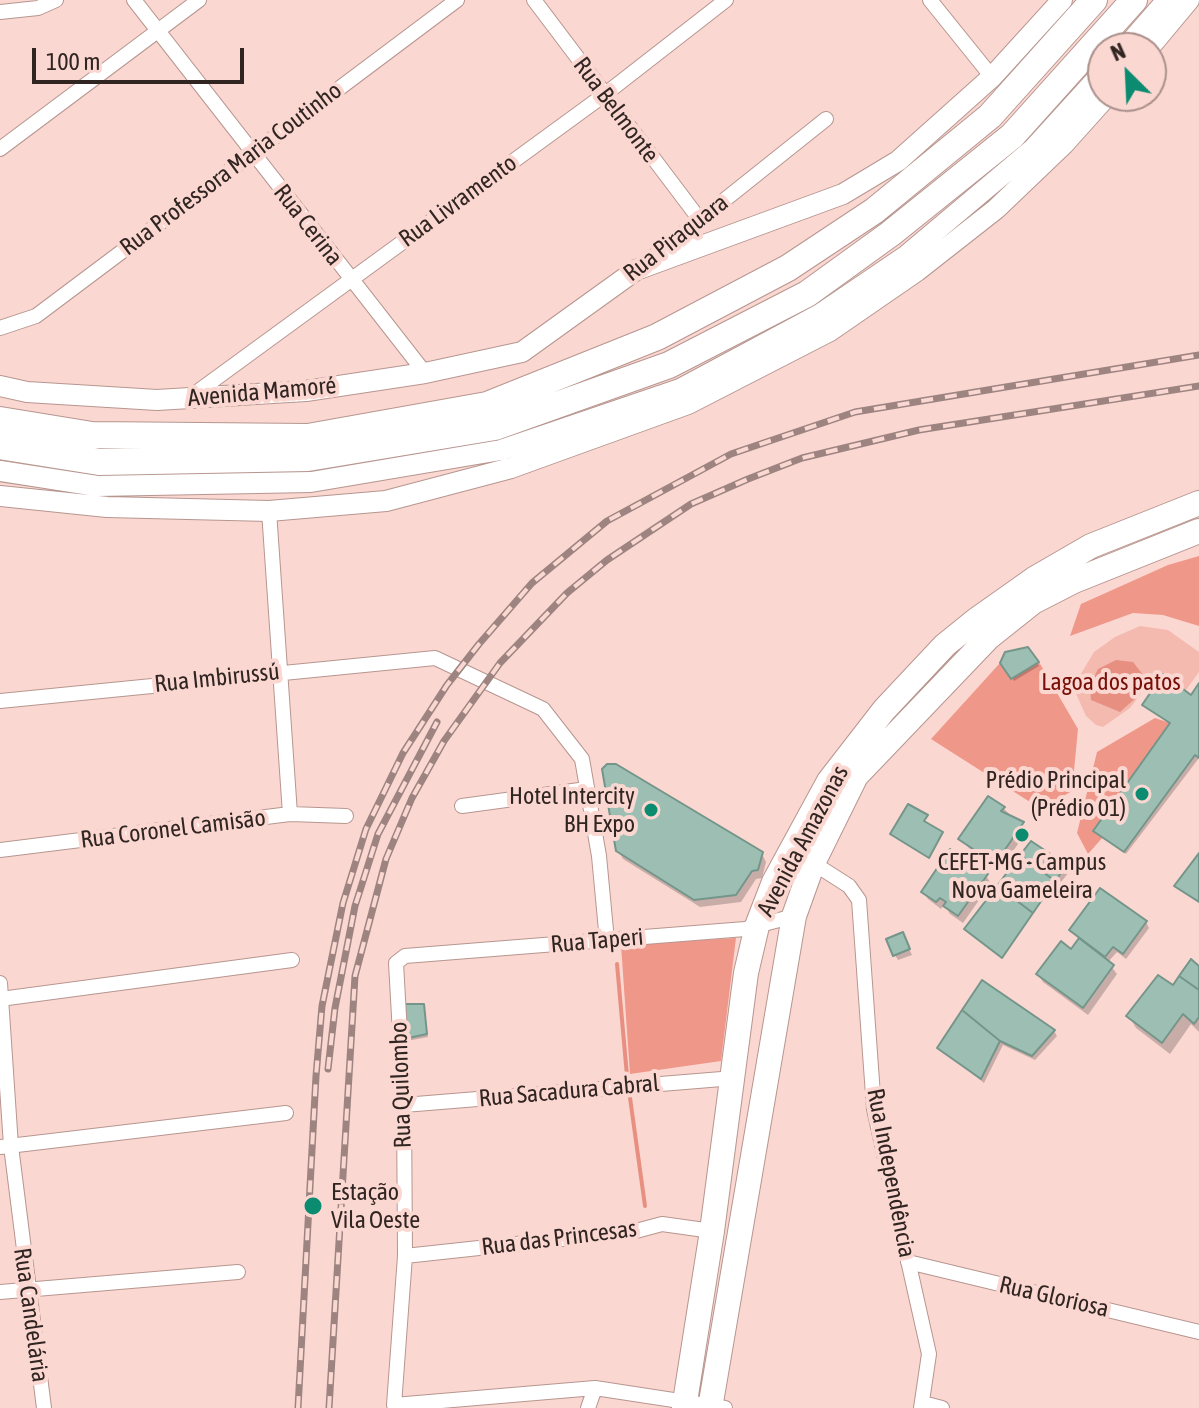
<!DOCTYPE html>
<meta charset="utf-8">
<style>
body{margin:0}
#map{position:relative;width:1199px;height:1408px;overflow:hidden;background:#fbd7d1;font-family:"Asap Condensed",sans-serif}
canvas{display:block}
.north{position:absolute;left:1087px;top:32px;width:80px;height:80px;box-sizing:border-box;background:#fbd7d1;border:2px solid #aa908b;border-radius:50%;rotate:336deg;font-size:22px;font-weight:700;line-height:32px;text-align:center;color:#312522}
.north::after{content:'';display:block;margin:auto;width:28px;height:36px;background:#0b8b70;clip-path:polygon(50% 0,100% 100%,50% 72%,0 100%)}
.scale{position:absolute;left:32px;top:48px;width:212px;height:36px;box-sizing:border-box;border:4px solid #312522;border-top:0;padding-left:10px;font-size:24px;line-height:28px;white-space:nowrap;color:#312522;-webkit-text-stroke:6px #fbd7d1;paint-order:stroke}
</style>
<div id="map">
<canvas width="1199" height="1408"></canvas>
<div class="north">N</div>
<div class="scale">100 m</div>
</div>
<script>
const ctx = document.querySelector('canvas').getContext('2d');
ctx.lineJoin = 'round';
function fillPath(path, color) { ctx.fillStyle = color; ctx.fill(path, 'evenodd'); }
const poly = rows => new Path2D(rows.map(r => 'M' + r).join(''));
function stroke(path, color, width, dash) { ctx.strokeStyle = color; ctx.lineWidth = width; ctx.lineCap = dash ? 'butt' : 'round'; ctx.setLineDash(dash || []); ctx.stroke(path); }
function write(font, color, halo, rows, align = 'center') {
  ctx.font = font + ' "Asap Condensed",sans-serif'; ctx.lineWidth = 8; ctx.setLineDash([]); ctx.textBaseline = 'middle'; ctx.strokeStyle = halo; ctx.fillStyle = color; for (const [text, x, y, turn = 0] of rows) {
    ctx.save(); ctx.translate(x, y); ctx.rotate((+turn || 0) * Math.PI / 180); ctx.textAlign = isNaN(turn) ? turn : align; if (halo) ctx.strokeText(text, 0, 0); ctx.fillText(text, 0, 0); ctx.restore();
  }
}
fillPath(poly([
 [1140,626,1168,630,1199,652,1199,672,1186,690,1156,674,1130,708,1103,727,1096,725,1086,716,1073,687,1094,652,1115,637]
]), '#f4bab0');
fillPath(poly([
 [1199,556,1199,626,1163,615,1133,613,1070,636,1081,604,1168,565],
 [1039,662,1078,729,1072,791,1041,809,931,739,1000,663,1011,679],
 [1155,718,1170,723,1093,830,1103,837,1088,854,1077,833,1097,752],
 [736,938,721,1061,630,1074,621,945]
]), '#ef9789');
fillPath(poly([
 [1116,660,1133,662,1144,676,1138,696,1120,712,1091,700,1090,685,1098,669]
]), '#e78f81');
fillPath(poly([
 [1027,650,1039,666,1014,681,1003,663],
 [1199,687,1199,758,1126,854,1095,831,1171,725,1145,705,1191,698],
 [1003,808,1027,831,1000,870,986,860,980,868,991,883,963,923,950,914,944,904,941,909,928,899,923,892,966,862,973,852,960,839],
 [618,850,762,854,766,862,762,878,756,879,741,902,700,907,623,859],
 [1065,866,1069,872,1058,886,1054,883,1003,957,967,930],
 [1146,922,1149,928,1126,959,1117,952,1108,962,1117,974,1088,1015,1043,982,1038,974,1071,952,1080,940,1071,930],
 [905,940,912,955,898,960,895,955],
 [1199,969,1199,1032,1191,1024,1170,1054,1136,1028,1129,1016],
 [406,1006,424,1009,428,1037,407,1041],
 [1054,1031,1057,1036,1035,1060,1003,1045,984,1083,939,1048]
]), '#0003');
stroke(poly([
 [617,964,627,1076,645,1206]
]), '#e78f81', 4);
const building = poly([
 [1028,647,1039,662,1011,679,1000,663,1005,652,1028,647],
 [1163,674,1191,695,1199,683,1199,758,1195,755,1124,852,1093,831,1170,723,1142,705,1163,674],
 [607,764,616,764,763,852,758,870,752,871,736,895,694,900,616,851,602,769,607,764],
 [988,796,1005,807,1001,811,1024,822,995,864,981,854,977,860,974,865,988,874,958,916,943,906,946,902,940,898,936,902,921,892,950,849,966,860,973,849,958,839,988,796],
 [908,804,928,815,924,821,943,832,929,858,890,834,908,804],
 [1031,841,1067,865,1055,881,1020,855,1031,841],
 [1199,853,1199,902,1174,886,1199,853],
 [1020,855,1055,881,1033,913,997,886,1020,855],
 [997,886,1033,913,1002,958,964,929,997,886],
 [1100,888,1147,921,1123,954,1113,947,1105,957,1069,930,1100,888],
 [903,932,910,949,893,956,886,939,903,932],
 [1079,938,1114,965,1083,1008,1036,974,1061,941,1071,949,1079,938],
 [1191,959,1199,966,1199,990,1179,976,1191,959],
 [1158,975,1173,985,1179,976,1199,990,1199,1017,1194,1024,1183,1014,1162,1043,1126,1016,1158,975],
 [982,980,1055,1030,1032,1056,1000,1041,962,1010,982,980],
 [404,1004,424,1004,427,1034,404,1039,404,1004],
 [962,1010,1000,1041,981,1079,937,1048,962,1010]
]);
fillPath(building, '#9dbfb3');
stroke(building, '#74958a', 2);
const street = poly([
 [134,0,425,373],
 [534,0,700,220],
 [930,0,992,77],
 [0,12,38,8,56,0],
 [0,149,199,0],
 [648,261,826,119],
 [0,328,36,316,457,0],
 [189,398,604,95,726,0],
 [269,511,290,814],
 [0,701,435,658,543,709,582,759,599,856,607,941],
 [462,806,587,789],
 [0,850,290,814,346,816],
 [813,863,849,886,859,900,874,1109,929,1354,921,1408],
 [0,983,11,1146,44,1408],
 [0,999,292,960],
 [404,1105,734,1078],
 [0,1147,286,1113],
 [405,1256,636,1231,662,1224,712,1231],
 [908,1262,1199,1332],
 [0,1292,238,1272],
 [923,1403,942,1408],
 [588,1408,595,1388],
 [725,1408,595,1388,394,1405,405,1256,404,1105,396,963,405,956,745,929,794,916]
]);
const secondary = poly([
 [1125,48,1167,0],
 [1149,48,1189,0],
 [0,386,27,392,157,400,306,391,425,373,522,352,636,270,843,194,898,161,992,77,1062,0],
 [0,471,97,486,311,482,501,450,680,389,820,314,907,255,1033,149,1103,72],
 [0,496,107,507,269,511,386,501,511,468,688,404,830,331,917,271,996,209,1064,144,1107,96]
]);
const primary = poly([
 [684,1408,712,1231,746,973,757,926,774,882,829,781,884,710,945,645,976,620,1034,579,1091,546,1199,503],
 [710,1408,794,916,813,863,856,776,989,637,1033,602,1074,581,1199,531]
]);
const highway = poly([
 [0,420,92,435,308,437,487,405,657,337,788,268,874,211,990,116,1094,0],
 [0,446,99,462,308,458,495,427,669,365,807,294,890,234,1012,136,1134,0]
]);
stroke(street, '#b79690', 16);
stroke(secondary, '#b79690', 22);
stroke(primary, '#b79690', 26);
stroke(highway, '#b79690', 28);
stroke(street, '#fff', 14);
stroke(secondary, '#fff', 20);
stroke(primary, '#fff', 24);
stroke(highway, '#fff', 26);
const rail = poly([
 [328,1069,335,1008,355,906,378,834,437,722],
 [298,1408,316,1076,322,1006,343,903,366,829,403,753,447,685,479,644,532,583,607,521,731,454,855,412,1199,355],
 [329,1408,355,976,386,859,412,798,444,741,500,663,567,593,607,560,691,504,748,479,802,458,919,430,1199,386]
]);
stroke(rail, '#9d8480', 7);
stroke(rail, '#fbd7d1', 4, [12]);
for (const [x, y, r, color] of [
 [1142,794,8,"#0b8b70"],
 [651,810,8,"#0b8b70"],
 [1022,835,8,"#0b8b70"],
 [313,1206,10,"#0b8b70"]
]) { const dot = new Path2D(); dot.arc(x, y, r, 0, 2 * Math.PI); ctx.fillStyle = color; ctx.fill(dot); stroke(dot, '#fbd7d1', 3); }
write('24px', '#312522', '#fbd7d1', [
 ["Rua Belmonte",616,110,53],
 ["Rua Professora Maria Coutinho",231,169,-37],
 ["Rua Livramento",458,201,-36],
 ["Rua Cerina",308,225,52],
 ["Rua Piraquara",676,238,-38],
 ["Avenida Mamoré",262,392,-5],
 ["Rua Imbirussú",217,678,-6],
 ["Rua Coronel Camisão",173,829,-7],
 ["Avenida Amazonas",803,841,-62],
 ["Rua Taperi",597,941,-5],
 ["Rua Quilombo",401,1085,-92],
 ["Rua Sacadura Cabral",569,1091,-5],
 ["Rua Independência",891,1173,79],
 ["Rua das Princesas",559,1238,-7],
 ["Rua Gloriosa",1054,1297,13],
 ["Rua Candelária",31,1315,82]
]);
write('24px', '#780e07', '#fbd7d1', [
 ["Lagoa dos patos",1111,682]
]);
write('24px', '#312522', '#fbd7d1', [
 ["Prédio Principal",1126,780],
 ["(Prédio 01)",1126,808],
 ["Hotel Intercity",635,796],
 ["BH Expo",635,824],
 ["CEFET-MG - Campus",1022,862,"center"],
 ["Nova Gameleira",1022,890,"center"],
 ["Estação",331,1192,"left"],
 ["Vila Oeste",331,1220,"left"]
], 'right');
</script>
